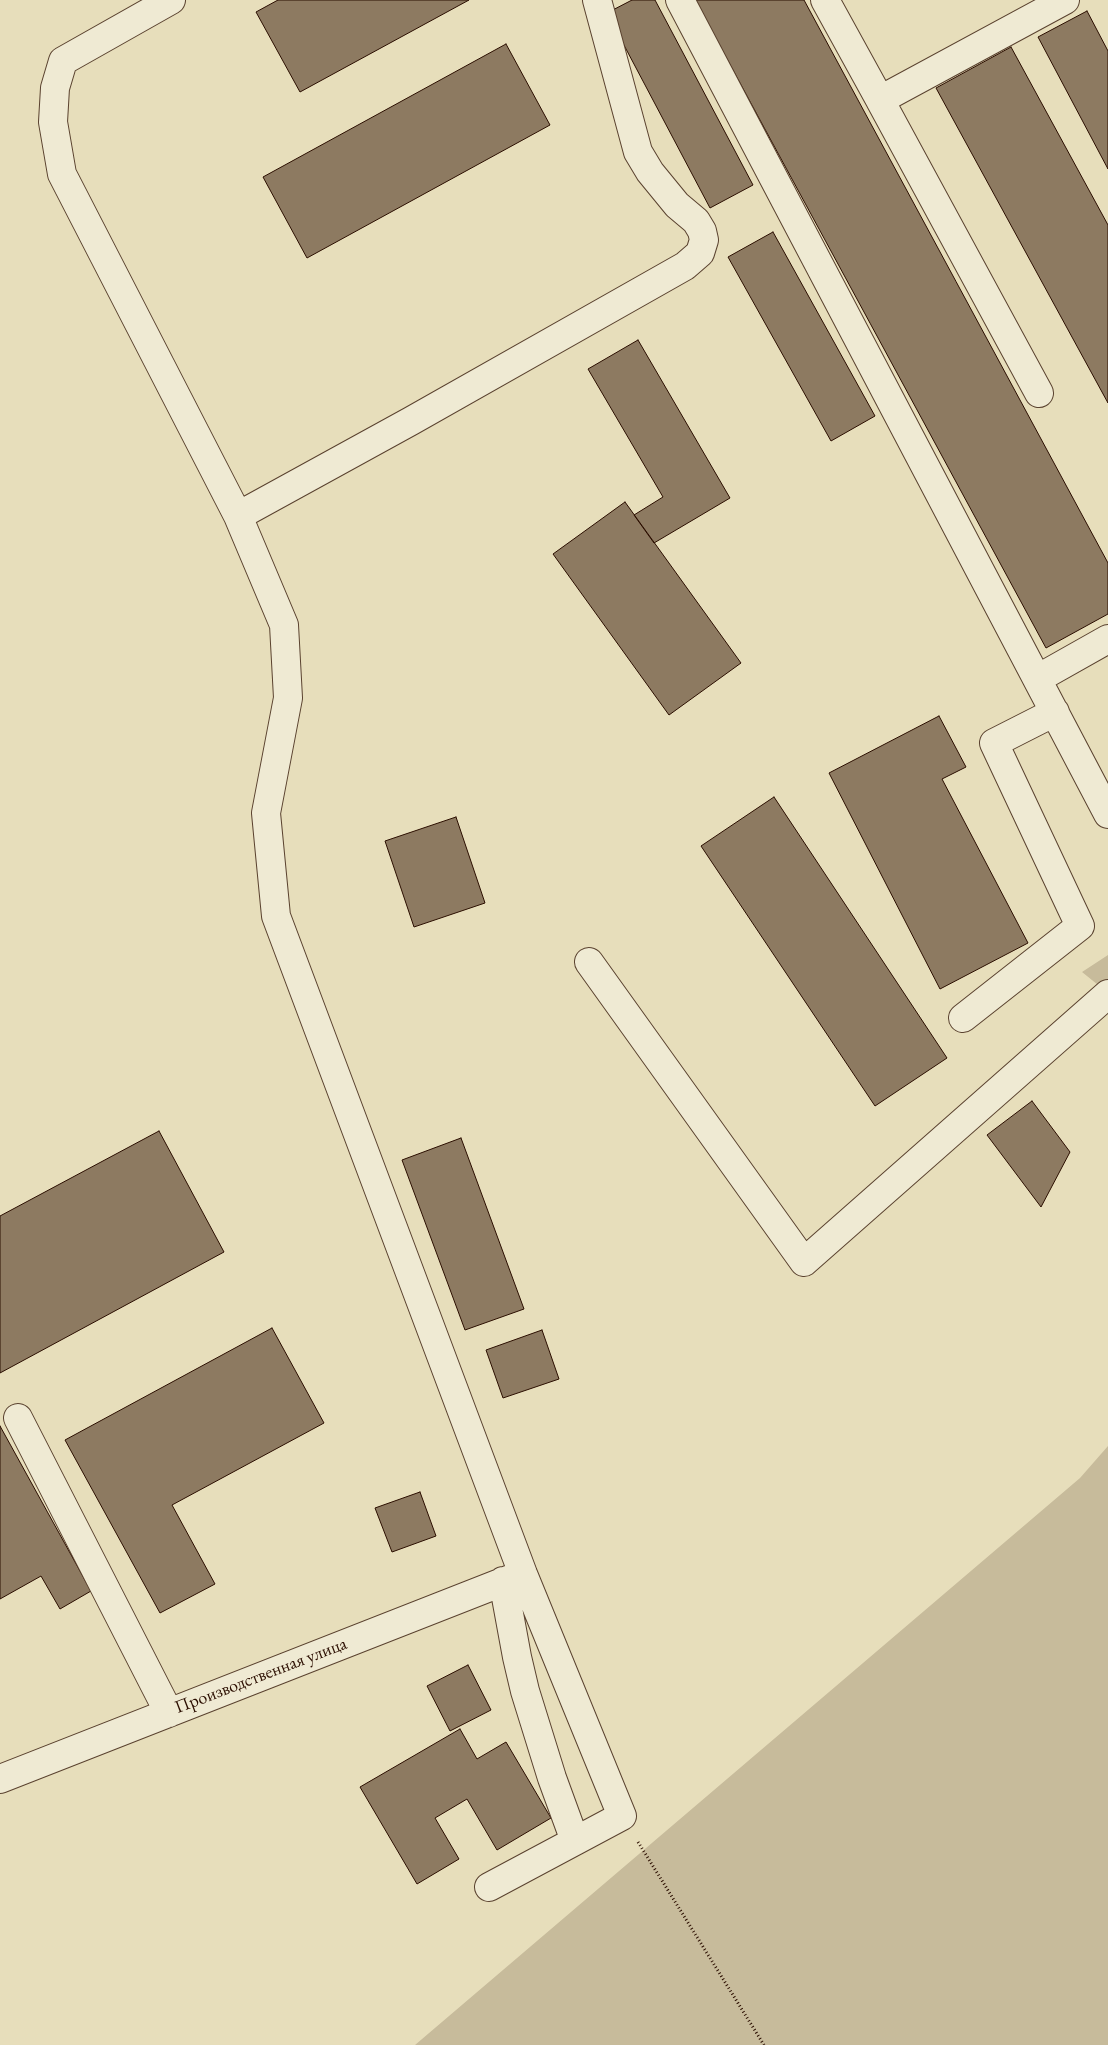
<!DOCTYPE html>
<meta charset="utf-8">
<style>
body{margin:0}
canvas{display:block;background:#e7debb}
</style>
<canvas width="1108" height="2045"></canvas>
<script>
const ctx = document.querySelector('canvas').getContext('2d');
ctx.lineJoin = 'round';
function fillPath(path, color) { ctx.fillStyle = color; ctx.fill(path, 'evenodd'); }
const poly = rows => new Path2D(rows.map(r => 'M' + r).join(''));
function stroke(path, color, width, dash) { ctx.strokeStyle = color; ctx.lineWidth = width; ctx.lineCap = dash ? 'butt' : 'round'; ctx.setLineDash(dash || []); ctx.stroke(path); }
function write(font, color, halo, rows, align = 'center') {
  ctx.font = font + ' "EB Garamond",serif'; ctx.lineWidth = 5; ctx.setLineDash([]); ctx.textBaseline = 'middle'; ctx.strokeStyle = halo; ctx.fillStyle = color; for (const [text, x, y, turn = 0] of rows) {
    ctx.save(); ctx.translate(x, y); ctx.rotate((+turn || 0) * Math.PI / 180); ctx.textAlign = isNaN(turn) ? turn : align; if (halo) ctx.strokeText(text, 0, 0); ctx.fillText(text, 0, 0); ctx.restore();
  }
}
fillPath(poly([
 [1108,955,1108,993,1082,972],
 [1108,1446,1108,2045,415,2045,1080,1478]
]), '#c7bb9b');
const building = poly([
 [278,0,469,0,300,92,256,12,278,0],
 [632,0,655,0,753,185,710,208,607,13,632,0],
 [695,0,804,0,1108,563,1108,614,1046,648,695,0],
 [1087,11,1108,51,1108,169,1038,37,1087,11],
 [506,44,550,125,307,258,263,177,506,44],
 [1011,47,1108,225,1108,403,936,88,1011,47],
 [773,232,875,416,831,441,728,257,773,232],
 [638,340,730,498,654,543,634,515,663,497,588,369,638,340],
 [625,502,741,663,669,715,553,554,625,502],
 [939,716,966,767,942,779,1028,943,940,989,829,773,939,716],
 [774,797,947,1058,875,1106,701,846,774,797],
 [456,817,485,903,414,927,385,841,456,817],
 [1032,1101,1070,1152,1041,1207,987,1135,1032,1101],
 [159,1131,224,1252,0,1373,0,1216,159,1131],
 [461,1138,524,1309,465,1330,402,1160,461,1138],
 [272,1328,324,1423,172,1505,215,1584,160,1613,65,1440,272,1328],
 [542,1330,559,1379,503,1398,486,1350,542,1330],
 [0,1426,91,1591,60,1609,41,1576,0,1599,0,1426],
 [420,1492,436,1536,392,1552,375,1508,420,1492],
 [468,1665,491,1710,450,1731,427,1686,468,1665],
 [460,1729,477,1759,506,1742,551,1818,497,1850,467,1799,435,1818,459,1859,417,1884,360,1787,460,1729]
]);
fillPath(building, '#8d7a61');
stroke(building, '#2b0e00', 1);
const minor = poly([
 [171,0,63,61,55,88,53,122,62,174,238,516,284,625,288,698,266,813,276,916,523,1574,622,1816,489,1887],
 [680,0,1108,814],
 [825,0,880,100,1065,0],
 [880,100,1039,393],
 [238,516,411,421,685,266,700,253,704,240,702,231,696,221,677,205,650,172,638,152,597,0],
 [1037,679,1108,639],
 [589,962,804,1262,1108,994],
 [963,1018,1080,926,994,743,1055,712],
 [18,1418,169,1713],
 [503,1581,517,1657,525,1691,552,1778,575,1841],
 [0,1779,523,1574]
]);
stroke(minor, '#5a422f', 30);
stroke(poly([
 [638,1842,764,2045]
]), '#2b0e00', 3, [1, 2.5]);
stroke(minor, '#efead3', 28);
write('18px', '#2b0e00', '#efead3', [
 ["Производственная улица",261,1676,-21]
]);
</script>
